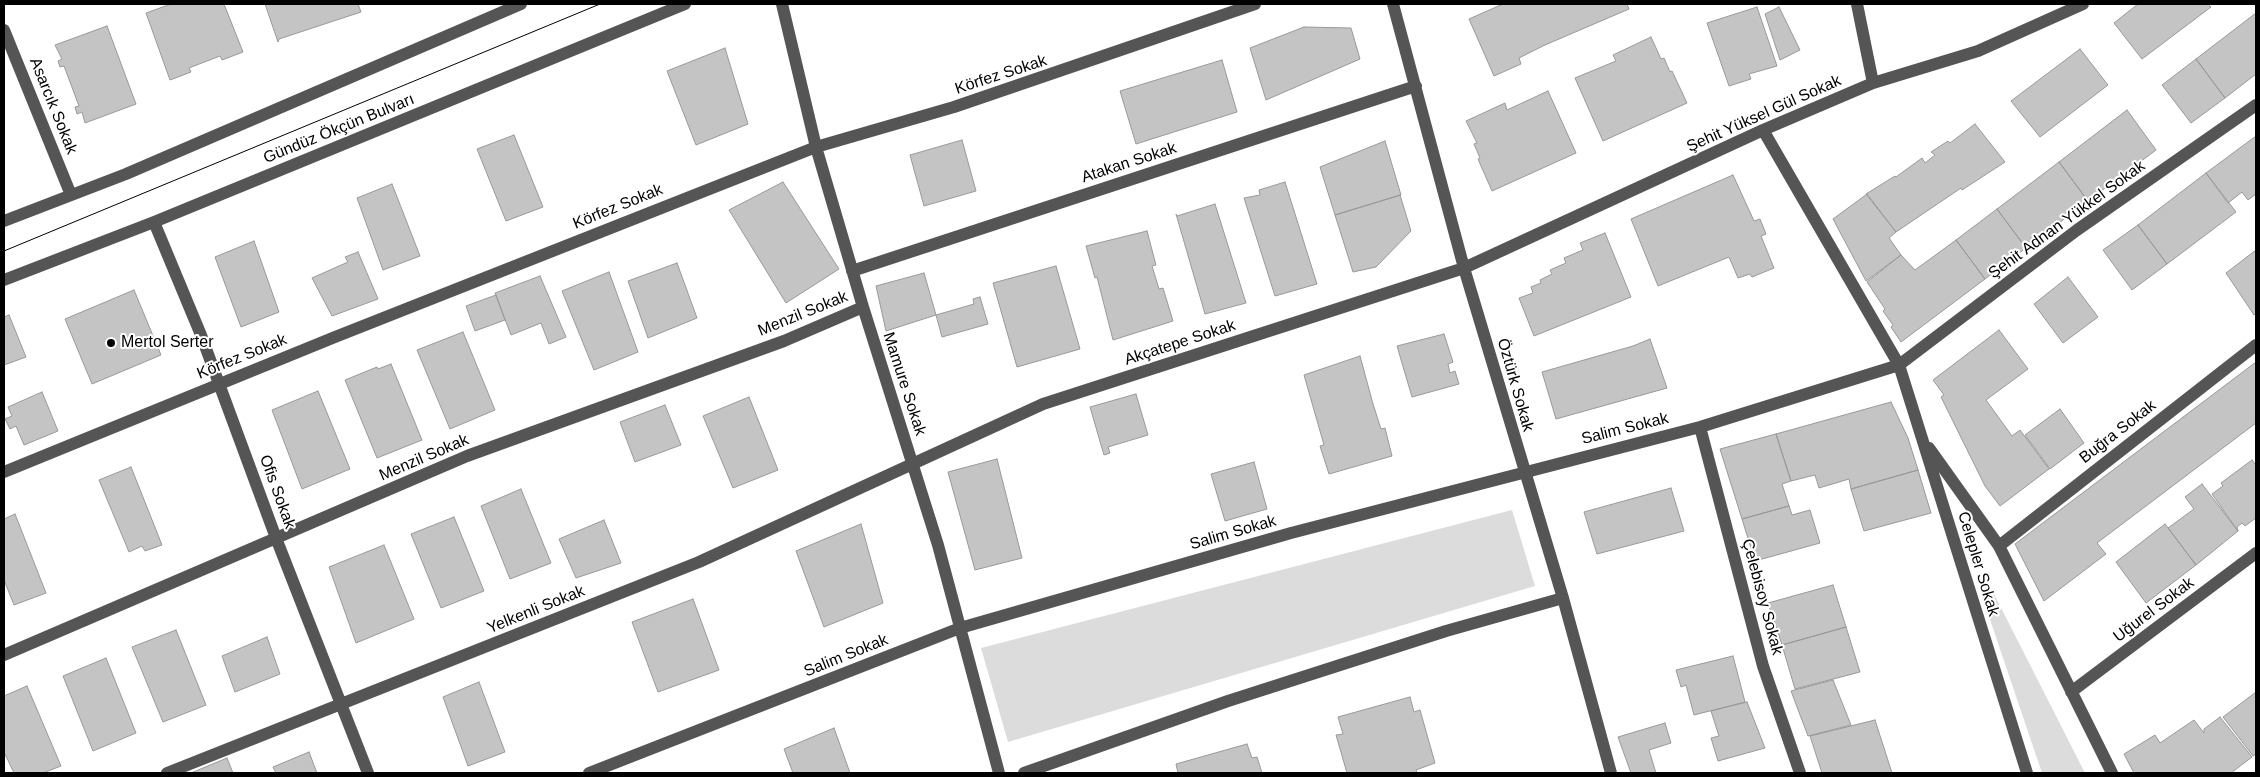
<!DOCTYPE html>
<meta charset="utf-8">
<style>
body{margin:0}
#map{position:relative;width:2260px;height:777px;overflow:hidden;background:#fff;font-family:Arial,sans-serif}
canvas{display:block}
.frame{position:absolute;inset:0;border:5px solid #000;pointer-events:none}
</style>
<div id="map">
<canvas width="2260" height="777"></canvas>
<div class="frame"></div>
</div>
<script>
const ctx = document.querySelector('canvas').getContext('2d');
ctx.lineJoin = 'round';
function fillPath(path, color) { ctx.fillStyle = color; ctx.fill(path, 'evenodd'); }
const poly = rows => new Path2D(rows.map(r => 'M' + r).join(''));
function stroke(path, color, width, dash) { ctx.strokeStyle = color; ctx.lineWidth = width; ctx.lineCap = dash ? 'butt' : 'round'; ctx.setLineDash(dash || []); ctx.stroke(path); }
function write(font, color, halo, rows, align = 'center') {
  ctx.font = font + ' Arial,sans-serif'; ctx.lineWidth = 4; ctx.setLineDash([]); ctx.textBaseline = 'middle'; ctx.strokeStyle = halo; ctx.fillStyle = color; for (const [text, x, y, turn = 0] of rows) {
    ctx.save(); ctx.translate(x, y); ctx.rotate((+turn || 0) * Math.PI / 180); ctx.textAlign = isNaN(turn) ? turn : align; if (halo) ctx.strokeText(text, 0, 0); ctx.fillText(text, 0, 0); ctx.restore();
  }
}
fillPath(poly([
 [1512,510,1535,586,1008,742,981,648],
 [1993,592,2085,773,2042,773,1982,596]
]), '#dcdcdc');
const building = poly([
 [171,4,224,4,243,52,222,60,220,56,189,68,191,72,170,80,146,13,171,4],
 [265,4,358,4,361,12,279,39,278,42,265,4],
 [1503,4,1627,4,1629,9,1545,45,1519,58,1521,64,1494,76,1469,19,1503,4],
 [2138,4,2208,4,2211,7,2142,59,2114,23,2138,4],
 [1757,7,1777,66,1749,74,1751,79,1729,86,1707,23,1757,7],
 [1779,7,1800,50,1780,60,1765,14,1779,7],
 [2256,13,2256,74,2225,98,2196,59,2256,13],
 [107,26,136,104,85,123,82,112,77,114,75,107,79,106,64,66,60,67,58,61,62,59,55,45,107,26],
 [1304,27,1351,28,1360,59,1266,100,1250,48,1304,27],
 [1651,37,1661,59,1664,58,1670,72,1672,71,1687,103,1603,141,1575,78,1616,61,1613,55,1651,37],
 [725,48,748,124,696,145,667,71,725,48],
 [2080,49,2108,85,2040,137,2011,101,2080,49],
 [2196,59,2225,98,2191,123,2162,85,2196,59],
 [1222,60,1237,112,1136,144,1120,91,1222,60],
 [1548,91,1576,153,1492,191,1478,159,1480,158,1474,144,1477,143,1466,121,1505,103,1507,110,1548,91],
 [2127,110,2156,150,2088,201,2059,162,2127,110],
 [1975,124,2005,162,1962,190,1961,188,1896,232,1866,194,1895,176,1896,177,1922,158,1925,163,1935,155,1931,152,1948,141,1950,143,1975,124],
 [514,135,543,207,506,221,477,149,514,135],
 [2256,136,2256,194,2248,200,2242,192,2228,203,2206,173,2256,136],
 [962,140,976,191,924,206,910,155,962,140],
 [1385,141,1401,195,1335,215,1320,167,1385,141],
 [2059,162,2088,201,2026,248,1997,209,2059,162],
 [2206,173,2236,212,2167,264,2138,225,2206,173],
 [1733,175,1754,221,1760,219,1766,234,1761,236,1774,268,1752,277,1750,274,1738,278,1729,257,1658,286,1631,219,1733,175],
 [783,182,839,269,786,303,729,210,783,182],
 [1285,182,1317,284,1275,296,1244,198,1260,195,1259,190,1285,182],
 [392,184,420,256,383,270,357,198,392,184],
 [1867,194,1896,232,1889,238,1901,255,1866,281,1833,219,1867,194],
 [1400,195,1411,231,1376,267,1353,272,1335,215,1400,195],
 [1215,204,1246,303,1205,314,1176,214,1177,216,1215,204],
 [1997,209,2026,248,1985,279,1956,240,1997,209],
 [2138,225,2167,264,2132,290,2103,250,2138,225],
 [1147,231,1156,265,1152,266,1159,289,1163,288,1173,321,1113,340,1097,277,1095,278,1086,246,1147,231],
 [1605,233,1631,297,1534,336,1519,298,1533,293,1531,287,1541,283,1540,280,1552,274,1550,270,1566,263,1564,258,1583,250,1580,243,1605,233],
 [1956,240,1985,279,1901,342,1891,327,1893,325,1883,311,1885,309,1867,282,1901,255,1915,270,1956,240],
 [254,241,279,312,241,327,215,257,254,241],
 [2256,250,2256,313,2254,315,2226,273,2256,250],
 [358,252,378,299,332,316,312,278,348,262,345,257,358,252],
 [677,263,697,318,648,338,628,281,677,263],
 [1056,266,1080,349,1017,367,993,283,1056,266],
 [609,272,638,352,594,370,562,291,609,272],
 [924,273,936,315,886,331,876,286,924,273],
 [540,276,566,337,549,344,541,323,511,335,495,293,540,276],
 [2068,277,2098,317,2063,343,2034,304,2068,277],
 [134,290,161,355,92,384,65,319,134,290],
 [496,295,505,320,475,331,466,306,496,295],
 [980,297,988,324,942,337,936,315,974,304,973,299,980,297],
 [9,315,26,357,4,365,4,317,9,315],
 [1999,330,2028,369,1986,400,2012,436,2020,430,2049,469,2000,506,1985,486,1941,397,1944,395,1933,380,1999,330],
 [463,332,495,410,450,429,417,350,463,332],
 [1444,334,1453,362,1448,364,1450,373,1455,371,1459,384,1412,397,1397,346,1444,334],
 [1650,339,1667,388,1556,419,1542,372,1633,346,1650,339],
 [1360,356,1373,404,1381,429,1385,428,1392,456,1329,474,1320,446,1324,445,1304,375,1360,356],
 [2256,362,2256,423,2097,543,2106,554,2044,601,2015,544,2256,362],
 [391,364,422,440,377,458,345,380,377,367,378,369,391,364],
 [318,391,350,469,302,489,272,410,318,391],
 [42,392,58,431,24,445,16,426,10,429,5,419,12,416,8,407,42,392],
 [1136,394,1148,435,1108,447,1110,453,1104,455,1090,407,1136,394],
 [749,397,778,470,733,488,703,416,749,397],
 [1891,402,1908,438,1918,470,1851,489,1849,479,1819,488,1815,475,1791,481,1776,434,1891,402],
 [665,405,681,445,635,462,620,422,665,405],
 [2060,409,2084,443,2050,469,2025,435,2060,409],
 [1776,434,1791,481,1782,484,1789,506,1742,519,1720,449,1776,434],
 [997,459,1022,558,975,570,948,472,997,459],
 [2252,460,2256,465,2256,518,2245,526,2242,523,2237,527,2238,531,2212,494,2223,486,2221,483,2252,460],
 [1254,462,1267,509,1225,521,1211,474,1254,462],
 [131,467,162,545,145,551,142,546,129,552,99,480,131,467],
 [1918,470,1931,513,1864,531,1851,489,1918,470],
 [2202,484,2238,531,2196,565,2168,528,2194,509,2185,497,2202,484],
 [1671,488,1684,531,1597,554,1584,512,1671,488],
 [521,489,551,563,510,579,481,506,521,489],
 [1789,506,1792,515,1810,510,1820,543,1755,561,1742,519,1789,506],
 [15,514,46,593,14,605,4,580,4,519,15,514],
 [454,517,484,591,441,608,411,534,454,517],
 [604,520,621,563,576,578,559,539,604,520],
 [861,524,883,603,824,627,796,551,861,524],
 [2165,524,2196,565,2146,603,2116,562,2165,524],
 [384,545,414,619,356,643,329,567,384,545],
 [1833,585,1846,627,1782,645,1768,603,1833,585],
 [693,599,719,670,658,692,632,622,693,599],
 [1846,627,1860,672,1795,689,1782,645,1846,627],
 [176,630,206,705,163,722,132,647,176,630],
 [267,637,280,674,235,692,222,656,267,637],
 [1733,656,1745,702,1694,715,1686,685,1681,687,1676,670,1733,656],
 [106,658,136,733,93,751,63,676,106,658],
 [1833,680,1851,725,1808,736,1791,691,1833,680],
 [479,682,505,752,468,766,443,697,479,682],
 [27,686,61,766,43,773,14,773,4,752,4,696,27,686],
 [2256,692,2256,754,2253,756,2223,717,2256,692],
 [1410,697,1414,712,1420,710,1435,763,1416,770,1417,773,1347,773,1336,735,1343,734,1338,717,1410,697],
 [1747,702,1765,748,1718,761,1711,738,1719,736,1711,711,1747,702],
 [2220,717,2252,757,2231,773,2134,773,2124,754,2155,735,2160,743,2194,720,2204,733,2204,729,2220,717],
 [1875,720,1892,773,1822,773,1810,736,1875,720],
 [1665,723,1671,743,1649,750,1656,773,1631,773,1618,737,1665,723],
 [834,728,850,773,793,773,784,749,834,728],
 [1247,744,1252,758,1257,757,1262,773,1178,773,1176,764,1247,744],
 [309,752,317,773,276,773,273,767,309,752],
 [227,758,233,773,191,773,227,758]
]);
fillPath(building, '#c4c4c4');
stroke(building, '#999', 1);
stroke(poly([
 [782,4,816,147,863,307,938,545,999,773],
 [1393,4,1464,268,1563,598,1611,773],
 [1857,4,1873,83],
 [4,30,71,195],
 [1763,130,1899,365,2027,773],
 [4,221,126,174,521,4],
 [154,222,201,335,276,538,368,773],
 [852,271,1416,86],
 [4,280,154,222,685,4],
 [1700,427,1763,666,1800,773],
 [1929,448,1999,546,2112,773],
 [4,472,335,337,816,147,954,107,1255,4],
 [1999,546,2256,345],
 [4,655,467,456,784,341,863,307],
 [2071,692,2256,553],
 [167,773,699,562,1043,404,1464,268,1763,130,1873,83,1978,51,2083,4],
 [589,773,960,628,1291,533,1700,427,1899,365,2077,230,2256,105],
 [1024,773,1228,701,1446,631,1563,598]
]), '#555', 12);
stroke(poly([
 [4,251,600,4]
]), '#000', 1);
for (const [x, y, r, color] of [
 [111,343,5,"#000"]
]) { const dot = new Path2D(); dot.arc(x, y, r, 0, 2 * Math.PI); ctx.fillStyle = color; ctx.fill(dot); stroke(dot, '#fff', 2); }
write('16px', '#000', '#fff', [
 ["Körfez Sokak",1001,75,-18],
 ["Asarcık Sokak",53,106,68],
 ["Şehit Yüksel Gül Sokak",1764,114,-24],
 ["Gündüz Ökçün Bulvarı",339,129,-22],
 ["Atakan Sokak",1129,163,-18],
 ["Körfez Sokak",618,207,-22],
 ["Şehit Adnan Yükkel Sokak",2067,220,-36],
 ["Menzil Sokak",803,314,-22],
 ["Akçatepe Sokak",1180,343,-18],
 ["Körfez Sokak",242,357,-22],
 ["Mamure Sokak",904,384,72],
 ["Öztürk Sokak",1515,385,74],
 ["Salim Sokak",1625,429,-14],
 ["Buğra Sokak",2118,432,-38],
 ["Menzil Sokak",424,458,-23],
 ["Ofis Sokak",277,492,70],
 ["Salim Sokak",1233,533,-16],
 ["Celepler Sokak",1978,564,73],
 ["Çelebisoy Sokak",1762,597,75],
 ["Yelkenli Sokak",536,610,-22],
 ["Uğurel Sokak",2154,610,-37],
 ["Salim Sokak",846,656,-22]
]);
write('16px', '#000', '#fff', [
 ["Mertol Serter",121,343]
], 'left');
</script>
